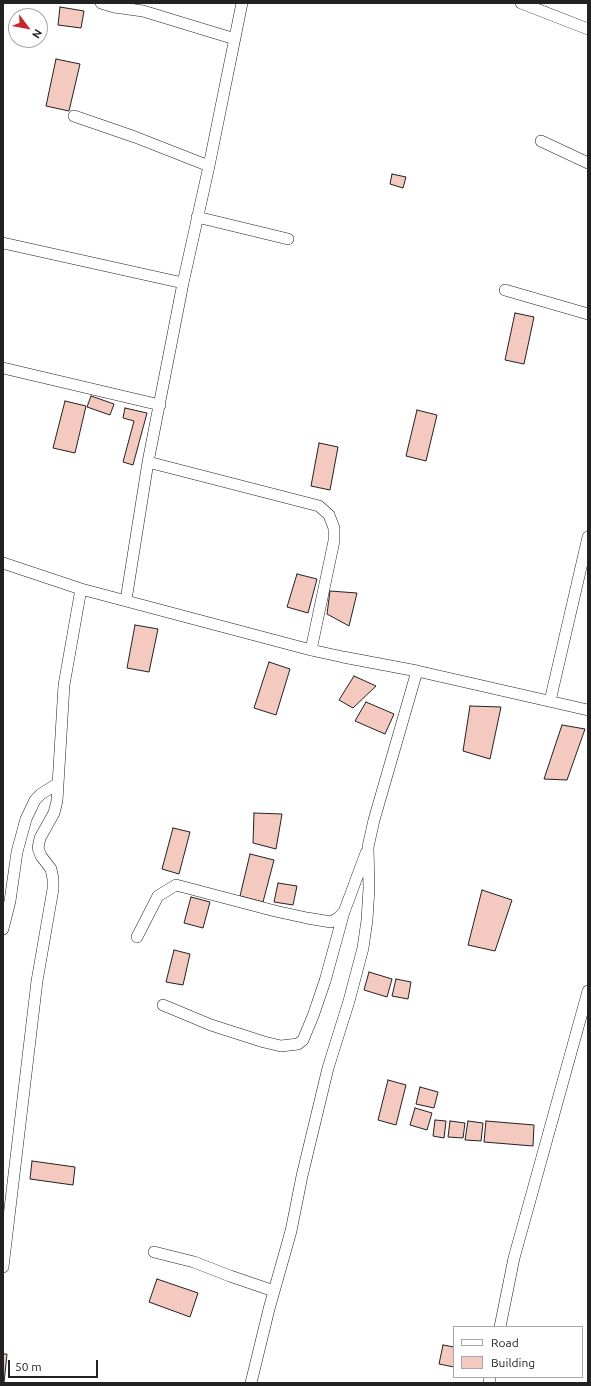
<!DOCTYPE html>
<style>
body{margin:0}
#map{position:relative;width:591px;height:1386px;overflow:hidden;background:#fff;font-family:Ubuntu,sans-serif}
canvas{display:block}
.frame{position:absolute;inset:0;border:4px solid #222;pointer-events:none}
.legend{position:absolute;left:453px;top:1326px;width:130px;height:52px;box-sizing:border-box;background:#fff;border:1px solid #a7a7a7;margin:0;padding:5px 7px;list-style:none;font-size:12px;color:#222}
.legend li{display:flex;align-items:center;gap:8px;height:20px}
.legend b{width:20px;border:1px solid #a7a7a7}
.north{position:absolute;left:8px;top:8px;width:40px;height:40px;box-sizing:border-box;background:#fff;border:1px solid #a7a7a7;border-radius:50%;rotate:122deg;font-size:11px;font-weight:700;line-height:16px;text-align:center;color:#222}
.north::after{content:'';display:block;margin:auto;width:14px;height:18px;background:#c62828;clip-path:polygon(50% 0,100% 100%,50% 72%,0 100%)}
.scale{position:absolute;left:8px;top:1360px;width:90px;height:18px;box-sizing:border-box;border:2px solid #222;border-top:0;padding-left:5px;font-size:12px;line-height:14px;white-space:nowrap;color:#222;-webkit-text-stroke:3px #fff;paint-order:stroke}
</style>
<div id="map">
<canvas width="591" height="1386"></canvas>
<div class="frame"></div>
<ul class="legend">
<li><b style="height:5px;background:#fff"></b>Road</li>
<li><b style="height:11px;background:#f3c9c0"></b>Building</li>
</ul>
<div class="north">N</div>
<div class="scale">50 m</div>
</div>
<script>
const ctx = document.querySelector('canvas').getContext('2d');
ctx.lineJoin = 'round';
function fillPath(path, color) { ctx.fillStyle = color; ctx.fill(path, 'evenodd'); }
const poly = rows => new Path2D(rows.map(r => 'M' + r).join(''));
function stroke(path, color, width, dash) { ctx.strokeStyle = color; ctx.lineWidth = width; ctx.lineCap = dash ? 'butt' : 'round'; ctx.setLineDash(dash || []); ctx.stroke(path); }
const building = poly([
 [60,7,84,11,81,28,58,25,60,7],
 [56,59,80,64,69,111,46,106,56,59],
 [392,174,406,177,403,188,390,184,392,174],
 [515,313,534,317,524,364,505,360,515,313],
 [91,396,114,404,110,415,87,407,91,396],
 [65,401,86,406,75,453,53,448,65,401],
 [125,408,147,413,133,465,123,462,134,421,123,418,125,408],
 [417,410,437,415,426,461,406,456,417,410],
 [319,443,338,447,330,490,311,486,319,443],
 [297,574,317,579,308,613,287,607,297,574],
 [330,591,357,593,349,626,327,614,330,591],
 [135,625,158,629,149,672,127,668,135,625],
 [269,662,290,669,276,715,254,708,269,662],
 [354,676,376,686,353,708,339,700,354,676],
 [366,702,394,714,385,734,355,721,366,702],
 [470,706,501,707,490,759,463,751,470,706],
 [562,725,585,729,567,780,544,779,562,725],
 [254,813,282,814,276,849,253,843,254,813],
 [173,828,190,832,179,874,162,869,173,828],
 [250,854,274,860,263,902,240,896,250,854],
 [278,883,297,886,293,905,274,902,278,883],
 [482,890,512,900,495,951,468,945,482,890],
 [191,897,210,902,203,928,184,923,191,897],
 [174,950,190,954,183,985,166,982,174,950],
 [369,972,392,979,387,997,364,990,369,972],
 [396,979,411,982,408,999,392,996,396,979],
 [388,1080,406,1085,396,1125,378,1120,388,1080],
 [420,1087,438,1092,434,1108,416,1104,420,1087],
 [415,1108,432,1113,427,1130,410,1125,415,1108],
 [435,1120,446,1121,444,1138,433,1136,435,1120],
 [450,1121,465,1123,463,1138,448,1137,450,1121],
 [468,1121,483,1123,481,1141,465,1140,468,1121],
 [486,1121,534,1125,533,1146,484,1142,486,1121],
 [32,1161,75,1167,73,1185,30,1179,32,1161],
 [157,1279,198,1293,190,1317,149,1302,157,1279],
 [443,1345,454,1347,454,1367,439,1364,443,1345],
 [3,1354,7,1354,4,1383,3,1383,3,1354]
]);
fillPath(building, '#f3c9c0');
stroke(building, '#222', 1);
const street = poly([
 [101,3,114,7,143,11,235,39],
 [521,3,588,29],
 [74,116,135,137,209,166],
 [541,141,588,163],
 [197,217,288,239],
 [3,243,183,283],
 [505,290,588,314],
 [3,368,160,405],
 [148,462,319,506,329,515,334,528,334,541,311,650],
 [3,563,81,589,311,650,343,657,417,671,588,710],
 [126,600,148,462,183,283,209,166,242,3],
 [550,701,588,537],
 [3,929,10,901,17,852,26,819,35,800,41,794,57,784],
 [137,937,158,896,176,885,275,911,307,918,331,922,338,918,344,912,366,853],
 [163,1005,211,1025,264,1042,281,1046,298,1044,303,1040,313,1016,325,981,344,912],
 [154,1252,194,1262,230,1276,274,1291],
 [3,1267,37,981,53,889,53,879,51,869,41,856,38,848,40,838,54,813,57,801,64,685,81,589],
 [500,1327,514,1258,588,991],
 [251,1383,269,1309,291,1231,302,1176,328,1068,349,1001,363,948,367,920,369,888,368,847,374,820,417,671],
 [489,1383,490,1377]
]);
stroke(street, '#222', 12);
stroke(street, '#fff', 11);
</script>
